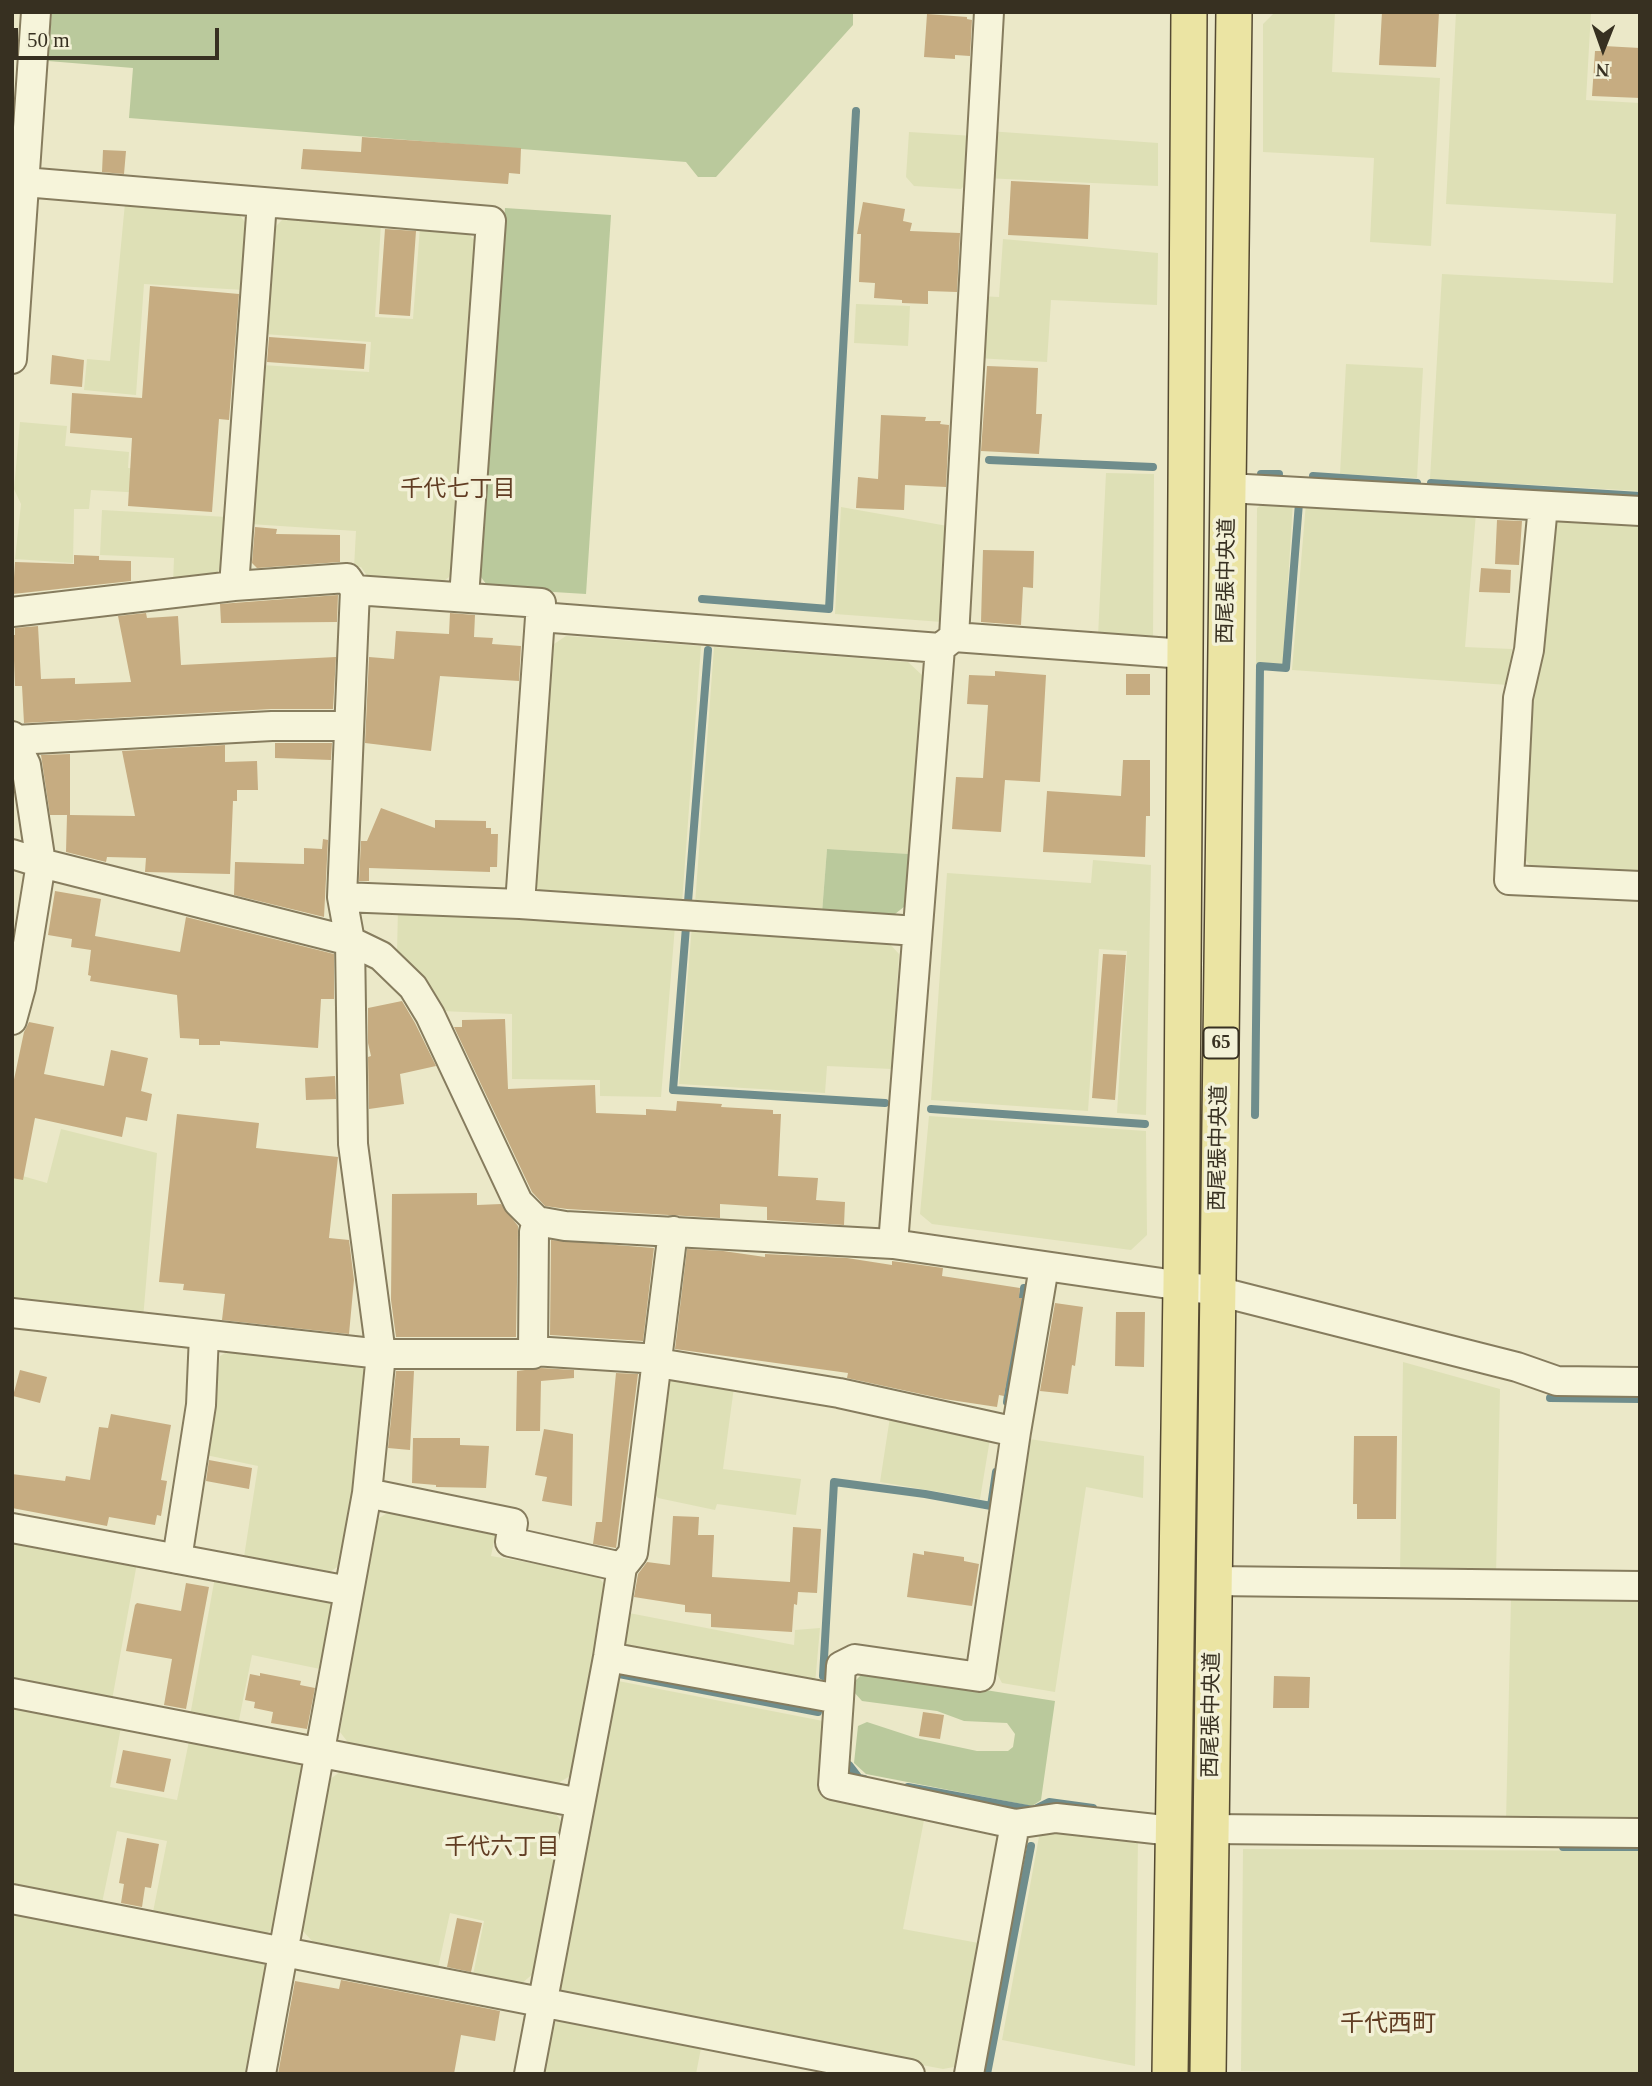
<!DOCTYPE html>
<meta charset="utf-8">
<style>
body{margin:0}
#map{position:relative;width:1652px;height:2086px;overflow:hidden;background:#ebe8c8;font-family:"Times New Roman",serif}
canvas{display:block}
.frame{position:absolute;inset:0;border:14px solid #373021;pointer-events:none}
.north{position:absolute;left:1568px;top:14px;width:70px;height:70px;-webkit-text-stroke:5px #f3f1d7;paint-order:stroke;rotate:181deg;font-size:19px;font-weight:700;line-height:28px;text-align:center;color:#373021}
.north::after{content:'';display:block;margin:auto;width:24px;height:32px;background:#373021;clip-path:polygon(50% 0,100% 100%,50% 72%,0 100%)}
.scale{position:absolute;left:14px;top:28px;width:205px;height:32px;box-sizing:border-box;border:4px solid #373021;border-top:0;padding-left:9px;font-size:21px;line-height:24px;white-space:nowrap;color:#373021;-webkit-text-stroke:5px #f3f1d7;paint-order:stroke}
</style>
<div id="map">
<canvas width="1652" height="2086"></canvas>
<div class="frame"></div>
<div class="north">N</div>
<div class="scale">50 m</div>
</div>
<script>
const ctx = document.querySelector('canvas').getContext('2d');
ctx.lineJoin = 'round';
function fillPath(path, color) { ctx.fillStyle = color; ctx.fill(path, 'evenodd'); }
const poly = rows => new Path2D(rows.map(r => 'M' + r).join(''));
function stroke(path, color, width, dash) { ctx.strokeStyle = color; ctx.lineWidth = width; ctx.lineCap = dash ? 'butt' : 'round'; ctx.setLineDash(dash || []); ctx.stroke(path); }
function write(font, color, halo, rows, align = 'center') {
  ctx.font = font + ' "Times New Roman","Noto Sans JP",serif'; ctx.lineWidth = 7; ctx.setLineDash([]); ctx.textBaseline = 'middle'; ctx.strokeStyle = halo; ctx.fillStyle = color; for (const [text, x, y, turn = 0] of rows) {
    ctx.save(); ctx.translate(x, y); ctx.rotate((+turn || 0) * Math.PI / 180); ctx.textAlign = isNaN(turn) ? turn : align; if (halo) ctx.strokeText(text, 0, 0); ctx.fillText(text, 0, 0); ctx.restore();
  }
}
fillPath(poly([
 [1275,12,1335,12,1332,72,1440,78,1431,246,1370,242,1374,158,1263,152,1263,24],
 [1456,12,1591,12,1586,100,1640,103,1640,491,1430,479,1442,274,1613,283,1616,214,1446,204],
 [988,131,1158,143,1158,186,984,178],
 [909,132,974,136,971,179,961,189,914,186,906,177],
 [125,203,238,213,248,226,244,290,144,284,136,395,84,390,87,359,110,361],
 [285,217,381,224,375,317,413,319,420,227,465,230,477,243,454,573,439,585,371,581,361,567,354,568,356,531,250,524,262,365,369,372,371,342,264,334,272,230],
 [1003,239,1158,253,1157,305,1051,300,1047,362,976,358,979,296,999,297],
 [856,304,910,306,908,346,854,343],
 [1346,364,1423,368,1417,478,1340,474],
 [20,422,67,426,65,446,129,452,128,468,149,470,179,495,91,490,89,509,74,509,73,563,15,559,21,504,14,489],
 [1106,473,1154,474,1153,640,1098,636],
 [1267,500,1293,501,1283,665,1256,663,1257,508],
 [1306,503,1476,513,1465,647,1512,649,1508,685,1292,670],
 [841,507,953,527,942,622,835,614],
 [102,510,227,517,224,563,213,578,173,584,174,558,100,555],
 [1562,515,1640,520,1640,873,1531,866,1521,855,1533,689,1552,527],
 [566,636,701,646,682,903,544,895,532,882,548,648],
 [714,647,908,662,923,676,909,854,827,849,822,913,695,904],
 [1093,860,1151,865,1146,1115,1117,1113,1127,951,1099,949,1088,1111,931,1100,947,873,1091,883],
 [398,908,675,926,661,1097,600,1096,600,1080,512,1079,512,1014,441,1011,397,953],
 [692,925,889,943,899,954,892,1069,827,1066,825,1093,679,1084],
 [929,1116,1146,1131,1147,1235,1131,1250,932,1224,920,1214],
 [61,1129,157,1153,143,1319,12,1305,12,1173,47,1183],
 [234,1348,356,1361,368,1372,359,1476,342,1564,328,1573,244,1557,258,1466,206,1455,220,1356],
 [1403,1362,1500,1389,1496,1576,1400,1575],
 [670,1378,734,1387,723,1469,801,1479,796,1515,717,1504,715,1510,658,1498,648,1485,661,1385],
 [890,1417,990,1439,980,1499,880,1482],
 [1029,1439,1144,1456,1143,1498,1086,1487,1055,1692,1002,1683,994,1668],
 [389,1512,496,1531,491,1556,596,1574,607,1588,570,1776,555,1785,350,1745,340,1732,374,1521],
 [12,1541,137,1563,112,1700,12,1680],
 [215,1577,326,1597,336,1610,325,1670,252,1655,238,1725,190,1716],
 [1511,1599,1640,1600,1640,1824,1506,1822],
 [629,1613,794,1645,795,1630,820,1628,815,1684,623,1649],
 [613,1680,823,1721,820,1795,925,1815,903,1929,984,1944,961,2062,954,2067,943,2069,571,1999,560,1992,554,1981],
 [12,1707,121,1727,110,1787,177,1800,189,1741,298,1762,307,1775,279,1925,265,1934,153,1912,167,1841,117,1831,102,1903,12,1885],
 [343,1770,553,1809,562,1823,535,1972,520,1985,473,1975,484,1921,450,1913,438,1968,313,1942,301,1929,330,1779],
 [1058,1829,1138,1838,1135,2066,1002,2040,1040,1831],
 [1243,1849,1640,1851,1640,2074,1241,2071],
 [12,1910,260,1957,271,1971,251,2074,12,2074],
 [565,2016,702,2043,696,2074,541,2074,550,2026]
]), '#dee0b6');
fillPath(poly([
 [52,12,853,12,853,25,716,177,698,177,686,162,129,118,133,68,48,61],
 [505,208,611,215,586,594,489,588,478,573],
 [827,849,909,854,905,906,890,918,822,913],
 [865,1671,1055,1701,1041,1800,1032,1806,866,1774,854,1763,858,1726,867,1722,916,1738,977,1751,1008,1751,1013,1747,1015,1734,1007,1723,964,1721,937,1711,862,1701,853,1691,853,1683]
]), '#bac99c');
stroke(poly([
 [989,460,1153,467],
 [1261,474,1279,474],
 [1313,476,1417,483],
 [1431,483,1640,496],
 [702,599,829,609,856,111],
 [688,902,708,650],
 [686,927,673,1090,885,1103],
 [931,1109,1145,1124],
 [1255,1115,1260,666,1286,668,1299,503],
 [1550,1398,1640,1399],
 [1007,1402,1024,1288],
 [619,1674,818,1712],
 [823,1676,834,1482,925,1494,991,1506,996,1472],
 [849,1765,859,1778,864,1779],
 [908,1787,1033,1810,1049,1802,1093,1808],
 [1563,1847,1640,1847],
 [987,2074,1031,1846]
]), '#6f8d8c', 8);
fillPath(poly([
 [1382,12,1439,12,1436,67,1379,65],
 [927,14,967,17,967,19,972,20,970,56,955,55,955,59,924,57],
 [1604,46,1640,48,1640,98,1592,96,1595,51,1604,51],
 [362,137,521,148,520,174,509,173,508,184,301,169,303,149,361,152],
 [103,150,126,151,124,174,102,172],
 [1011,181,1090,185,1088,239,1008,235],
 [863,202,905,209,903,221,912,223,910,231,960,233,957,292,928,291,928,304,902,303,902,300,874,298,875,283,859,282,861,234,857,234],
 [385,229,416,231,410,316,379,314],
 [150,286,239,294,229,420,219,419,212,512,128,506,132,438,70,433,72,393,142,398],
 [269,337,366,344,364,369,267,362],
 [52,355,84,360,82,387,50,384],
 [987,366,1038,368,1036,414,1042,414,1039,454,981,451],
 [881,415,926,417,925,421,941,421,940,424,949,425,946,487,905,485,904,510,856,508,858,477,878,479],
 [1497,520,1522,521,1519,565,1495,564],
 [255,527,277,529,276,534,340,535,340,562,257,568,252,563],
 [983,550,1034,551,1033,588,1023,587,1021,625,981,622],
 [74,555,99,556,99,560,131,561,131,581,13,594,15,562,74,564],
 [1481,568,1511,570,1510,593,1479,592],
 [338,595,337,622,221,623,220,604],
 [146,613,147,618,178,616,181,665,336,657,333,709,271,709,24,723,22,686,15,686,13,635,15,635,15,628,38,626,41,679,75,678,75,684,131,682,118,616],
 [450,613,475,615,474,637,493,638,492,644,521,646,519,681,440,676,431,751,365,743,369,657,394,659,396,631,449,634],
 [995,671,1046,675,1040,782,1005,780,1001,832,952,829,956,777,983,778,988,705,967,704,969,675,995,676],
 [1126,674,1150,674,1150,695,1126,695],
 [275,743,332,743,331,760,275,758],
 [225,745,225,762,257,761,258,790,237,790,237,801,233,801,230,874,145,872,146,858,107,857,106,862,66,852,67,815,50,815,41,755,70,754,70,815,135,816,122,751],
 [1123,760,1150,760,1150,816,1146,816,1145,857,1043,852,1047,791,1121,796],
 [381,808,435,828,435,820,486,821,486,828,491,828,491,834,498,834,497,867,490,867,490,872,369,868,369,881,359,881,361,841,367,841],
 [323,839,328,840,324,917,234,895,235,862,304,864,304,848,322,849],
 [55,891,101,899,95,936,180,952,186,917,334,954,334,999,321,999,318,1048,220,1041,220,1045,199,1045,199,1039,180,1038,177,995,90,981,91,976,88,975,91,950,71,947,72,939,48,935],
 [1103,954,1126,955,1115,1100,1092,1098],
 [402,1001,415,1023,436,1066,400,1074,404,1104,369,1109,368,1057,371,1056,368,1043,368,1008],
 [505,1019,508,1089,595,1085,596,1113,646,1115,646,1109,676,1111,677,1101,722,1104,721,1107,773,1110,773,1114,781,1114,778,1176,818,1178,816,1200,845,1202,844,1225,767,1220,767,1207,720,1204,720,1218,567,1209,545,1206,532,1192,454,1027,462,1027,462,1020],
 [29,1022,54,1027,44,1074,104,1086,111,1050,148,1058,141,1091,152,1094,147,1121,126,1117,122,1137,35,1118,23,1180,12,1178,12,1089,24,1032],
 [335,1076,336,1099,306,1100,305,1078],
 [177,1114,259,1123,256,1148,338,1157,329,1238,349,1240,354,1280,349,1334,222,1320,225,1294,183,1290,184,1284,159,1282],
 [477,1193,477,1205,501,1204,518,1226,516,1337,396,1337,391,1300,392,1194],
 [551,1240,654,1248,643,1341,550,1335],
 [687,1249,723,1251,765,1257,765,1254,847,1258,892,1265,892,1261,943,1268,942,1276,1020,1288,1019,1298,1022,1298,1004,1396,999,1395,997,1407,944,1399,847,1378,848,1373,675,1349],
 [1055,1303,1083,1307,1075,1366,1072,1365,1068,1394,1040,1391],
 [1116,1312,1145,1312,1144,1367,1115,1366],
 [541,1368,574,1370,574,1378,541,1381,540,1431,516,1431,517,1371],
 [20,1370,47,1377,40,1403,13,1396],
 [396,1371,414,1371,410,1450,388,1448],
 [616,1373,638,1374,616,1548,593,1544,596,1522,602,1522],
 [111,1414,171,1425,161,1480,167,1481,161,1516,157,1515,155,1525,109,1517,107,1526,12,1508,12,1474,65,1481,66,1476,90,1480,99,1427,108,1428],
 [544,1429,573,1434,572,1506,542,1501,547,1477,535,1475],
 [1354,1436,1397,1436,1396,1519,1357,1519,1357,1504,1353,1504],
 [413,1438,460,1438,460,1445,489,1446,486,1488,436,1487,436,1485,412,1483],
 [209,1460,252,1468,249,1489,206,1481],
 [673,1516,699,1517,698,1535,714,1535,712,1577,790,1582,793,1527,821,1529,817,1593,798,1592,797,1605,794,1604,792,1632,711,1627,711,1614,685,1612,685,1605,634,1597,638,1574,647,1562,670,1565],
 [924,1551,964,1557,964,1561,979,1564,972,1606,907,1597,913,1553,924,1555],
 [186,1583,209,1587,186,1709,164,1705,172,1659,126,1651,135,1605,137,1603,181,1611],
 [260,1673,301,1681,300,1685,315,1688,307,1729,271,1723,273,1712,254,1708,255,1702,245,1700,250,1674,260,1676],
 [1274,1676,1310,1677,1309,1708,1273,1708],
 [923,1712,944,1715,940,1739,919,1736],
 [123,1750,171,1759,164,1792,116,1783],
 [127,1838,159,1844,151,1888,145,1887,142,1907,121,1903,124,1884,119,1883],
 [457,1918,482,1923,471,1972,447,1967],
 [341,1980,500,2011,495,2041,461,2035,454,2074,278,2074,295,1981,339,1989]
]), '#c6ac81');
const minor = poly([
 [24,182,491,221,464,597],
 [12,359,36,12],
 [1228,488,1640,511],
 [1543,506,1529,650,1518,698,1509,880,1640,886],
 [234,586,262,202],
 [355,590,541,603,520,904],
 [12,612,234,586,347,578,355,590,342,897,350,941,353,1144,381,1354,367,1493,261,2074],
 [540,617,940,648,954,637,989,12],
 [954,637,1185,654],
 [12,736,26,765,41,863,21,987,12,1020],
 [15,740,272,726,349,726],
 [12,854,41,863,350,941,381,956,413,987,430,1015,518,1202,537,1221,565,1226,893,1244,1217,1291,1517,1367,1557,1381,1640,1382],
 [342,897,520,904,917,931],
 [893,1244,940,648],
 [12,1313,381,1354,533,1354,533,1351,659,1359],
 [533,1351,534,1232,537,1221],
 [658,1363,839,1393,1016,1432],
 [367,1493,513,1523,510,1542,622,1567],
 [12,1528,349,1591],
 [177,1559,201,1405,204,1335],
 [1214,1581,1640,1586],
 [608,1657,839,1699,833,1785,1015,1824,1056,1818,1173,1831],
 [12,1693,580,1803],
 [839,1699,841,1666,855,1659,980,1677,1016,1432,1044,1267],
 [1211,1829,1640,1833],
 [12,1899,910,2074],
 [529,2074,608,1657,622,1567,633,1553,673,1231],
 [969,2074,1015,1824]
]);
const major = poly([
 [1170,2074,1181,1285,1189,12],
 [1208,2074,1234,12]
]);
stroke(minor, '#867c5e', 32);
stroke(major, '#544932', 38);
stroke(minor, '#f6f4da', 28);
stroke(major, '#ebe4a3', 35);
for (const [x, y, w] of [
 [1221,1043,35]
]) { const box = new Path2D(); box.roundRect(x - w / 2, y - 15.5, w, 31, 5); ctx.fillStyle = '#f3f1d7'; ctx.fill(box); stroke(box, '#373021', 2); }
write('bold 19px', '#373021', null, [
 ["65",1221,1043]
]);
write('21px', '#373021', '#f3f1d7', [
 ["西尾張中央道",1227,581,-89],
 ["西尾張中央道",1219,1148,-89],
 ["西尾張中央道",1212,1715,-89]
]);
write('23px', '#613d23', '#f3f1d7', [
 ["千代七丁目",458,490],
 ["千代六丁目",502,1848]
]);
write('24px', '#613d23', '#f3f1d7', [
 ["千代西町",1388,2025]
]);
</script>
